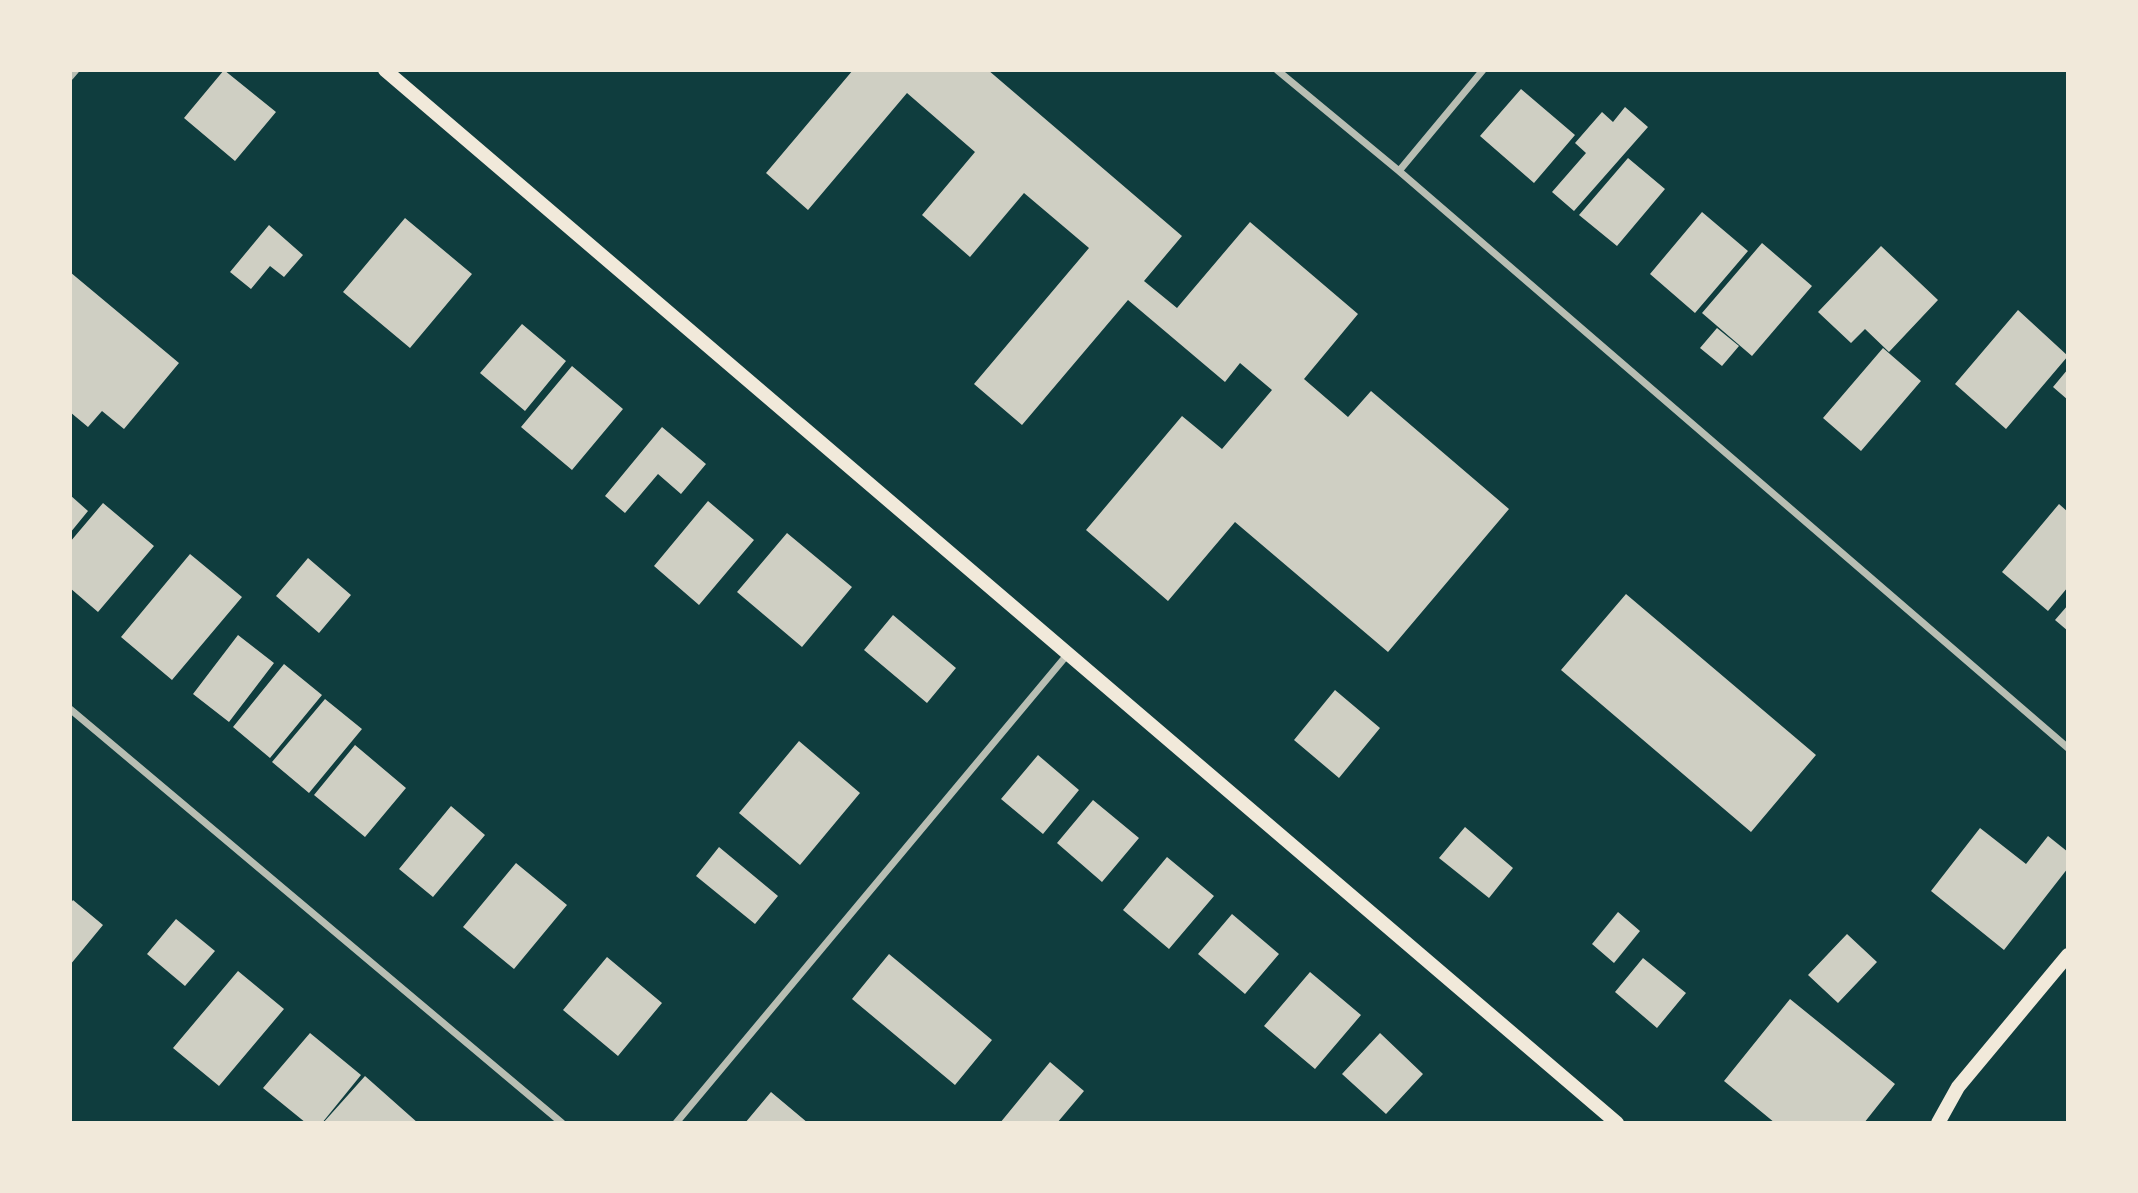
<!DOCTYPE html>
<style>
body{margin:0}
#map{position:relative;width:2138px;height:1193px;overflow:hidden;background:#0f3d3e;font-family:"Work Sans",sans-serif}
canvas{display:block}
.frame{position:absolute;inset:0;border:72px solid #f1e9da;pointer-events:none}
</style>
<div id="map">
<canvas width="2138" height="1193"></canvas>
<div class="frame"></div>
</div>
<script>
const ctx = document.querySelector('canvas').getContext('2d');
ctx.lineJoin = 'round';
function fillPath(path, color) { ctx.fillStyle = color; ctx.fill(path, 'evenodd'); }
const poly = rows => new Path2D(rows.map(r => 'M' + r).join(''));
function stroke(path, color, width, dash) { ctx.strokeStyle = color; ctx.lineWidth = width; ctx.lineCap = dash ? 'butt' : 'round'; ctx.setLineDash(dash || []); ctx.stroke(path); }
fillPath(poly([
 [224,70,276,112,235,161,184,118],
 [853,70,988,70,1182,236,1144,281,1177,308,1250,222,1358,314,1304,379,1348,417,1371,391,1509,509,1388,652,1235,522,1168,601,1086,530,1182,416,1222,449,1272,390,1240,363,1225,382,1128,300,1022,425,974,384,1089,248,1024,193,970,257,922,215,975,152,907,93,808,210,766,173],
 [1521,89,1575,135,1534,183,1480,136],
 [1625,107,1648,127,1574,211,1552,192,1586,153,1575,143,1602,112,1613,122],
 [1628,158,1665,189,1617,246,1579,215],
 [1702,212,1748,251,1695,313,1650,274],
 [405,218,472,274,410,348,343,292],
 [269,225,303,255,284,277,270,266,251,289,230,272],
 [1762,243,1812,286,1752,356,1702,313],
 [1881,246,1938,300,1889,352,1865,329,1851,343,1818,312],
 [70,272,179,363,124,429,102,411,88,427,70,412],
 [2018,310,2068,356,2006,429,1955,384],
 [522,324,566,361,525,411,480,373],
 [1717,328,1739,346,1722,366,1700,348],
 [1883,348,1921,381,1861,451,1823,418],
 [572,366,623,409,572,470,521,427],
 [2068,369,2068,400,2053,387],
 [662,427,706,464,681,494,658,474,625,513,605,496],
 [70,495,88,511,70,533],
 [708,501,754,540,699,605,654,566],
 [103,503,154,546,98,612,70,588,70,542],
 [2059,504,2068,512,2068,587,2048,611,2002,572],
 [787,533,852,587,802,647,737,592],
 [190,554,242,597,172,680,121,637],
 [308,558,351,595,319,633,276,596],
 [1626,594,1816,755,1751,832,1561,670],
 [2068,605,2068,631,2055,620],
 [893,615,956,668,927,703,864,650],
 [238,635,274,663,229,722,193,694],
 [284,664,322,695,270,758,233,727],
 [1335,690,1380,728,1339,778,1294,740],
 [325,699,362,729,309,793,272,762],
 [799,741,860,793,800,865,739,813],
 [355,745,406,788,365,837,314,795],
 [1038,755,1079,790,1043,834,1001,799],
 [1093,800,1139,838,1102,882,1057,843],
 [451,806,485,835,433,897,399,869],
 [1465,827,1513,868,1489,898,1439,858],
 [1980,828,2026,864,2048,836,2068,852,2068,868,2004,950,1931,891],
 [719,847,778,896,755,924,696,876],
 [1167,857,1214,896,1169,949,1123,910],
 [516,863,567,905,514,969,463,927],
 [73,900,103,925,70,965,70,904],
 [1618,912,1640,931,1614,963,1592,944],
 [1232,914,1279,954,1245,994,1198,954],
 [176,919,215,951,185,986,147,954],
 [1847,934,1877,962,1838,1003,1808,975],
 [889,954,992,1040,955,1085,852,999],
 [607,957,662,1003,618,1056,563,1010],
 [1643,958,1686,993,1657,1028,1615,992],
 [238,971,284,1009,219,1086,173,1048],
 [1310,972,1361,1015,1315,1069,1264,1026],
 [1790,999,1895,1084,1864,1123,1775,1123,1724,1081],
 [310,1033,361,1075,322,1123,306,1123,263,1088],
 [1380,1033,1423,1074,1386,1114,1342,1074],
 [1050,1062,1084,1091,1057,1123,1000,1123],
 [365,1076,418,1123,323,1123],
 [771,1092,808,1123,745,1123]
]), '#cfcfc3');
stroke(poly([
 [1277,70,1399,171,2068,748],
 [70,77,76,70],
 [1399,171,1483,70],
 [70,709,562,1123],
 [676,1123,1067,655]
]), '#b8beb3', 7);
stroke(poly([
 [385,70,1617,1123],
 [1938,1123,1958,1087,2068,955]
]), '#f1e9da', 14);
</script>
